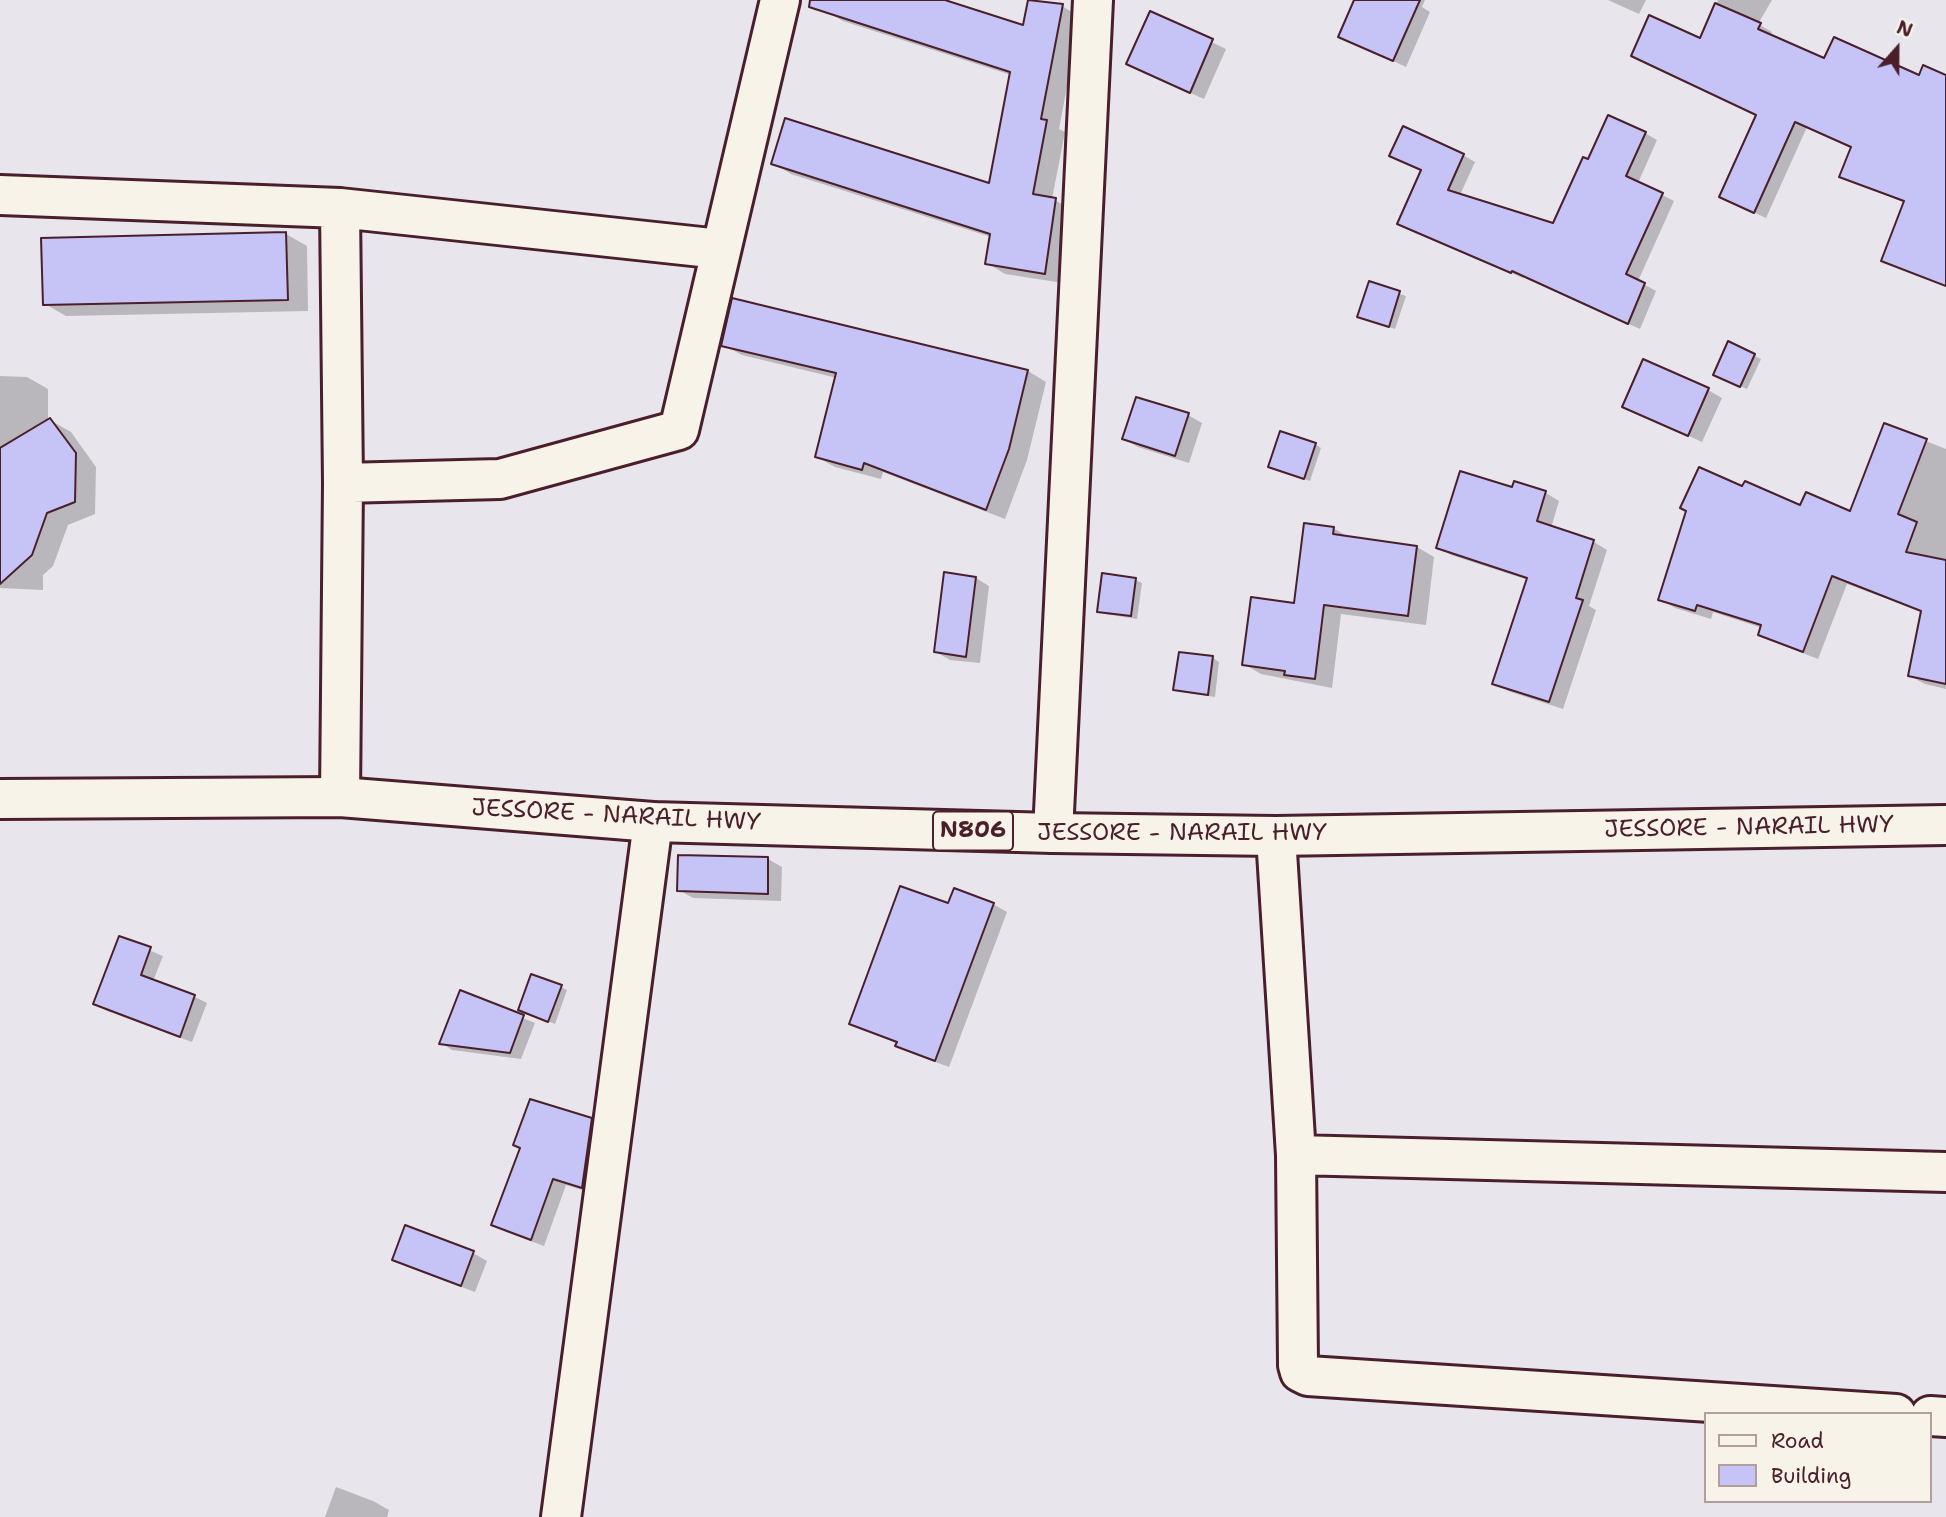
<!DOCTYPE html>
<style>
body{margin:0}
#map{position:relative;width:1946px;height:1517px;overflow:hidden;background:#e8e5ec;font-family:"Shantell Sans",sans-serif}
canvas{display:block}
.legend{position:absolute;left:1704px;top:1412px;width:228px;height:91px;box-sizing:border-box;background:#f7f3e8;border:2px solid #b29e9c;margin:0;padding:9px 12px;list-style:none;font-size:21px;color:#4a1f2b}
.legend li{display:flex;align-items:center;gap:14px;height:35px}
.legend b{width:35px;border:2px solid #b29e9c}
.north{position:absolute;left:1862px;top:14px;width:70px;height:70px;-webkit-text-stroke:5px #f7f3e8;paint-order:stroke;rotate:21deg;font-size:19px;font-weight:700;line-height:28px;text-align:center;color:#4a1f2b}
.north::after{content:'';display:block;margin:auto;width:24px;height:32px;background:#4a1f2b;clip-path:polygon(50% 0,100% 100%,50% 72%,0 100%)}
</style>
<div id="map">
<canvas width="1946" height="1517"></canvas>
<ul class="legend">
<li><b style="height:9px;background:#f7f3e8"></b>Road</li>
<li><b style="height:19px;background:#c6c4f6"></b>Building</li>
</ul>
<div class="north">N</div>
</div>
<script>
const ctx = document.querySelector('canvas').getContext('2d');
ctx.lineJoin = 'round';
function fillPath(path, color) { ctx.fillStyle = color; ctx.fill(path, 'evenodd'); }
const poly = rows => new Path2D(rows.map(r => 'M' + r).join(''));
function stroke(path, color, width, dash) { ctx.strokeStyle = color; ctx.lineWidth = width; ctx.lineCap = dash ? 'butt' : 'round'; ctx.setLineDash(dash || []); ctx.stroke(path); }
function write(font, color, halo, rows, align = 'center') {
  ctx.font = font + ' "Shantell Sans",sans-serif'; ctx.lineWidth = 5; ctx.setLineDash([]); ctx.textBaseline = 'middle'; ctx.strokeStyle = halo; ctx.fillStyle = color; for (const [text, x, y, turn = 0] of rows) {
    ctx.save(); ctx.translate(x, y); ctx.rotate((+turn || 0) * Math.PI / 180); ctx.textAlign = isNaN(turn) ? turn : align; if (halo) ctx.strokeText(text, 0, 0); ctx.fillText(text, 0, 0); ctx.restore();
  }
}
fillPath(poly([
 [828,0,939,0,1024,27,1029,0,1062,6,1080,17,1059,129,1065,132,1052,199,1074,210,1063,283,1005,274,987,263,991,237,791,174,773,163,990,185,1011,75,843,21,825,11],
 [1356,0,1425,0,1422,7,1430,12,1406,67,1340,36],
 [1608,0,1646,0,1639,14],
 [1718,0,1772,0,1758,24,1772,32,1770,36,1825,61,1920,77,1946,77,1946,286,1883,260,1905,203,1841,176,1852,148,1807,127,1766,218,1733,203,1758,115,1701,40],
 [1151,13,1226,49,1204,99,1142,71],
 [1645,133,1657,140,1638,183,1674,201,1638,281,1656,291,1640,329,1523,276,1523,278,1411,230,1463,155,1475,162,1460,195,1554,225,1589,162],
 [286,234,307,246,308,311,66,316,45,304],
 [1370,283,1406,296,1395,329,1366,320],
 [734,300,1028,371,1046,382,1027,460,1005,519,883,472,881,479,835,467,817,457,837,378,742,355,723,345],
 [1728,344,1761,359,1747,389,1721,378],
 [0,376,27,377,48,389,48,421,50,420,71,432,96,467,95,514,68,525,53,566,43,575,43,590,0,588],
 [1708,390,1722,398,1702,442,1624,406],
 [1137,399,1188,415,1202,423,1189,463,1138,447,1124,439],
 [1885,425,1946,449,1946,689,1925,684,1910,676,1923,612,1847,584,1818,659,1774,642,1760,634,1762,628,1713,612,1711,619,1675,608,1660,599,1743,489,1801,507,1851,514],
 [1315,444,1321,448,1310,481,1270,467],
 [1515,483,1546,493,1559,501,1551,528,1594,542,1607,550,1589,606,1596,610,1563,709,1508,691,1494,683,1528,580,1451,555,1438,547,1513,490],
 [1333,528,1350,538,1417,547,1434,557,1426,625,1341,614,1332,688,1261,674,1244,664,1295,605],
 [976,578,989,586,980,663,950,660,936,652],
 [1135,580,1142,583,1137,619,1105,614,1098,611],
 [1213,658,1219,662,1215,697,1181,692,1175,689],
 [768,859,782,867,781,901,693,898,679,890],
 [993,904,1007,912,949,1067,911,1053,898,1044,851,1023,949,906],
 [120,938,163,956,153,981,195,997,207,1003,192,1042,107,1011,95,1004],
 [561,987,567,990,555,1024,527,1013],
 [461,993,535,1023,521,1059,452,1050,441,1043],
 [591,1119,604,1127,595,1194,566,1185,544,1246,506,1232,493,1225],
 [473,1253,487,1261,475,1292,408,1267,394,1259],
 [336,1487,373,1501,389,1510,387,1517,325,1517]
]), '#0003');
const building = poly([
 [810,0,945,0,1023,25,1028,0,1063,4,1041,119,1047,120,1033,194,1056,198,1045,274,985,264,990,234,771,164,785,118,989,183,1010,72,809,7,810,0],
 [1354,0,1420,0,1393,61,1338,37,1354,0],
 [1715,3,1761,23,1758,29,1824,58,1834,37,1919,75,1923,65,1946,75,1946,286,1881,261,1904,201,1839,177,1851,147,1795,122,1754,213,1719,197,1756,115,1631,56,1649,15,1700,38,1715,3],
 [1150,11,1213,39,1190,93,1126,64,1150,11],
 [1608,115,1646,132,1626,176,1663,193,1626,274,1645,283,1628,324,1512,271,1511,273,1397,224,1421,170,1389,156,1403,126,1464,154,1448,190,1553,223,1583,157,1588,159,1608,115],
 [286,232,288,300,43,305,41,238,286,232],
 [1369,281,1400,291,1389,327,1357,317,1369,281],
 [732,298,1028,370,1009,449,986,510,864,463,862,470,815,457,836,373,721,346,732,298],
 [1728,341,1755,354,1740,387,1713,375,1728,341],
 [1643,359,1709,388,1688,436,1622,407,1643,359],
 [1136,397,1189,413,1175,456,1122,439,1136,397],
 [50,418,76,453,75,502,47,513,32,555,0,584,0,448,50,418],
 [1884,423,1927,439,1898,514,1917,522,1906,552,1946,560,1946,684,1908,676,1921,611,1832,576,1803,652,1758,635,1761,625,1697,605,1695,611,1658,600,1686,511,1680,508,1699,467,1742,486,1745,481,1800,505,1806,492,1850,511,1884,423],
 [1280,431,1316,443,1304,479,1268,467,1280,431],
 [1460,471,1512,487,1514,481,1546,491,1537,521,1594,540,1576,598,1583,600,1549,702,1492,684,1527,578,1436,548,1460,471],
 [1304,523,1334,527,1333,534,1417,546,1408,616,1324,605,1315,679,1284,675,1285,671,1242,665,1251,597,1294,603,1304,523],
 [944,572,976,577,966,657,934,652,944,572],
 [1102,573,1136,578,1131,616,1097,612,1102,573],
 [1179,652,1213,656,1208,695,1173,690,1179,652],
 [678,855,768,857,768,894,677,891,678,855],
 [900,886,948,903,954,888,994,903,935,1061,895,1046,897,1042,849,1024,900,886],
 [119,936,151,947,141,975,195,995,180,1037,93,1004,119,936],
 [531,974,562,985,548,1022,518,1010,531,974],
 [460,990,524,1015,510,1053,439,1044,460,990],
 [530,1099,592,1118,582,1188,553,1179,531,1240,491,1225,520,1148,513,1145,530,1099],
 [405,1225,474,1251,461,1286,392,1260,405,1225]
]);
fillPath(building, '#c6c4f6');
stroke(building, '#4a1f2b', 2);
const minor = poly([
 [0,195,340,208,343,483,340,797],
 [340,208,720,249],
 [343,483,500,479,679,430,780,0],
 [1053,833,1093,0],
 [1276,836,1296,1155,1946,1172],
 [1296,1155,1298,1365,1300,1372,1308,1376,1896,1414],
 [1930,1416,1946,1417],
 [561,1517,653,822]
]);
const highway = poly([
 [0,799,340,797,653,822,1053,833,1276,836,1946,825]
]);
stroke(minor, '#4a1f2b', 44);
stroke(highway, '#4a1f2b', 44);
stroke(minor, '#f7f3e8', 38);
stroke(highway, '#f7f3e8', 38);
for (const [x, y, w] of [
 [973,831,80]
]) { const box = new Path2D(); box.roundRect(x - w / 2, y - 19.5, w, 39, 5); ctx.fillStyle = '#f7f3e8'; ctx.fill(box); stroke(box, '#4a1f2b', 2); }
write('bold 23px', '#4a1f2b', null, [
 ["N806",973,831]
]);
write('24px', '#4a1f2b', '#f7f3e8', [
 ["JESSORE - NARAIL HWY",616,816,3],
 ["JESSORE - NARAIL HWY",1749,828,-1],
 ["JESSORE - NARAIL HWY",1182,834]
]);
</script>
